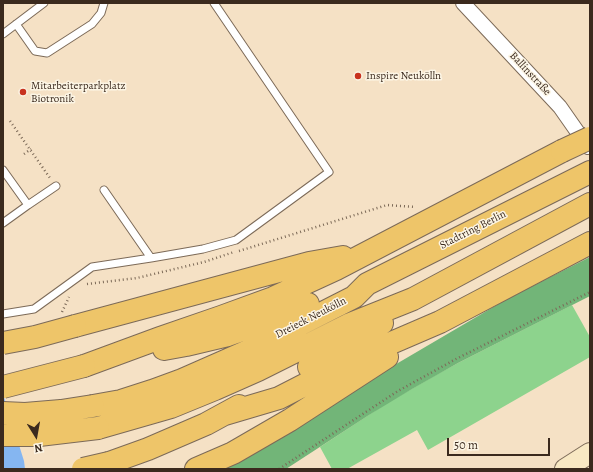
<!DOCTYPE html>
<meta charset="utf-8">
<style>
body{margin:0}
#map{position:relative;width:593px;height:472px;overflow:hidden;background:#f5e1c5;font-family:Alegreya,serif}
canvas{display:block}
.frame{position:absolute;inset:0;border:4px solid #3b2a1e;pointer-events:none}
.north{position:absolute;left:16px;top:416px;width:40px;height:40px;-webkit-text-stroke:3px #fcf5e5;paint-order:stroke;rotate:169deg;font-size:11px;font-weight:700;line-height:16px;text-align:center;color:#3b2a1e}
.north::after{content:'';display:block;margin:auto;width:14px;height:18px;background:#3b2a1e;clip-path:polygon(50% 0,100% 100%,50% 72%,0 100%)}
.scale{position:absolute;left:447px;top:438px;width:103px;height:18px;box-sizing:border-box;border:2px solid #3b2a1e;border-top:0;padding-left:5px;font-size:12px;line-height:14px;white-space:nowrap;color:#3b2a1e;-webkit-text-stroke:3px #fcf5e5;paint-order:stroke}
</style>
<div id="map">
<canvas width="593" height="472"></canvas>
<div class="frame"></div>
<div class="north">N</div>
<div class="scale">50 m</div>
</div>
<script>
const ctx = document.querySelector('canvas').getContext('2d');
ctx.lineJoin = 'round';
function fillPath(path, color) { ctx.fillStyle = color; ctx.fill(path, 'evenodd'); }
const poly = rows => new Path2D(rows.map(r => 'M' + r).join(''));
function stroke(path, color, width, dash) { ctx.strokeStyle = color; ctx.lineWidth = width; ctx.lineCap = dash ? 'butt' : 'round'; ctx.setLineDash(dash || []); ctx.stroke(path); }
function write(font, color, halo, rows, align = 'center') {
  ctx.font = font + ' Alegreya,serif'; ctx.lineWidth = 3; ctx.setLineDash([]); ctx.textBaseline = 'middle'; ctx.strokeStyle = halo; ctx.fillStyle = color; for (const [text, x, y, turn = 0] of rows) {
    ctx.save(); ctx.translate(x, y); ctx.rotate((+turn || 0) * Math.PI / 180); ctx.textAlign = isNaN(turn) ? turn : align; if (halo) ctx.strokeText(text, 0, 0); ctx.fillText(text, 0, 0); ctx.restore();
  }
}
fillPath(poly([
 [572,305,590,337,590,357,428,450,417,430,347,469,332,469,320,447,387,403,436,375,458,363]
]), '#8dd38d');
fillPath(poly([
 [590,257,590,296,458,363,412,389,369,415,286,469,221,469,369,380,507,299]
]), '#72b578');
fillPath(poly([
 [3,394,24,461,25,469,3,469]
]), '#85b6f1');
const service = poly([
 [16,24,35,51,47,53,92,24,101,13,104,3],
 [3,34,44,3],
 [3,170,28,205],
 [104,190,151,258,203,249,236,240,329,172,214,3],
 [3,223,28,205,56,186],
 [3,314,34,309,92,267,151,258]
]);
const minor = poly([
 [463,3,560,107,588,147]
]);
const secondary = poly([
 [565,469,590,453]
]);
const motorway = poly([
 [75,326,309,263,343,257],
 [164,349,186,345,228,335,290,313,308,304],
 [84,366,160,338,221,317,273,298,336,269,562,151],
 [309,367,382,323],
 [93,406,121,401,152,391,182,380,248,351,354,297,367,284,590,172],
 [225,414,279,398,361,356,440,322,590,243],
 [98,428,171,407,215,389,258,370,348,325,413,299,590,204],
 [109,463,148,449,206,424,239,406],
 [196,469,233,453,290,420,387,357]
]);
stroke(service, '#7c6a58', 9);
stroke(minor, '#7c6a58', 16);
stroke(secondary, '#7c6a58', 22);
stroke(motorway, '#7c6a58', 24);
stroke(poly([
 [10,121,50,178],
 [24,154,31,149],
 [239,251,387,205,415,207],
 [87,284,137,278,204,262,234,252],
 [62,312,69,297],
 [279,469,349,423,398,391,456,359,590,292]
]), '#7c6a58', 2.5, [1, 3]);
stroke(service, '#fff', 7);
stroke(minor, '#fff', 14);
stroke(secondary, '#f8e8c3', 20);
stroke(motorway, '#eec569', 22);
const motorwayBridge = poly([
 [562,151,590,138],
 [3,343,35,337,75,326],
 [3,387,84,366],
 [3,413,25,414,61,411,93,406],
 [3,435,39,435,98,428],
 [83,469,109,463]
]);
stroke(motorwayBridge, '#7c6a58', 24, []);
stroke(motorwayBridge, '#eec569', 22);
for (const [x, y, r, color] of [
 [358,76,4,"#c8321e"],
 [23,92,4,"#c8321e"]
]) { const dot = new Path2D(); dot.arc(x, y, r, 0, 2 * Math.PI); ctx.fillStyle = color; ctx.fill(dot); stroke(dot, '#fcf5e5', 1.5); }
write('11px', '#3b2a1e', '#fcf5e5', [
 ["Ballinstraße",530,74,47],
 ["Stadtring Berlin",473,230,-27],
 ["Dreieck Neukölln",311,318,-27]
]);
write('11px', '#3b2a1e', '#fcf5e5', [
 ["Inspire Neukölln",366,76],
 ["Mitarbeiterparkplatz",31,86],
 ["Biotronik",31,99]
], 'left');
</script>
